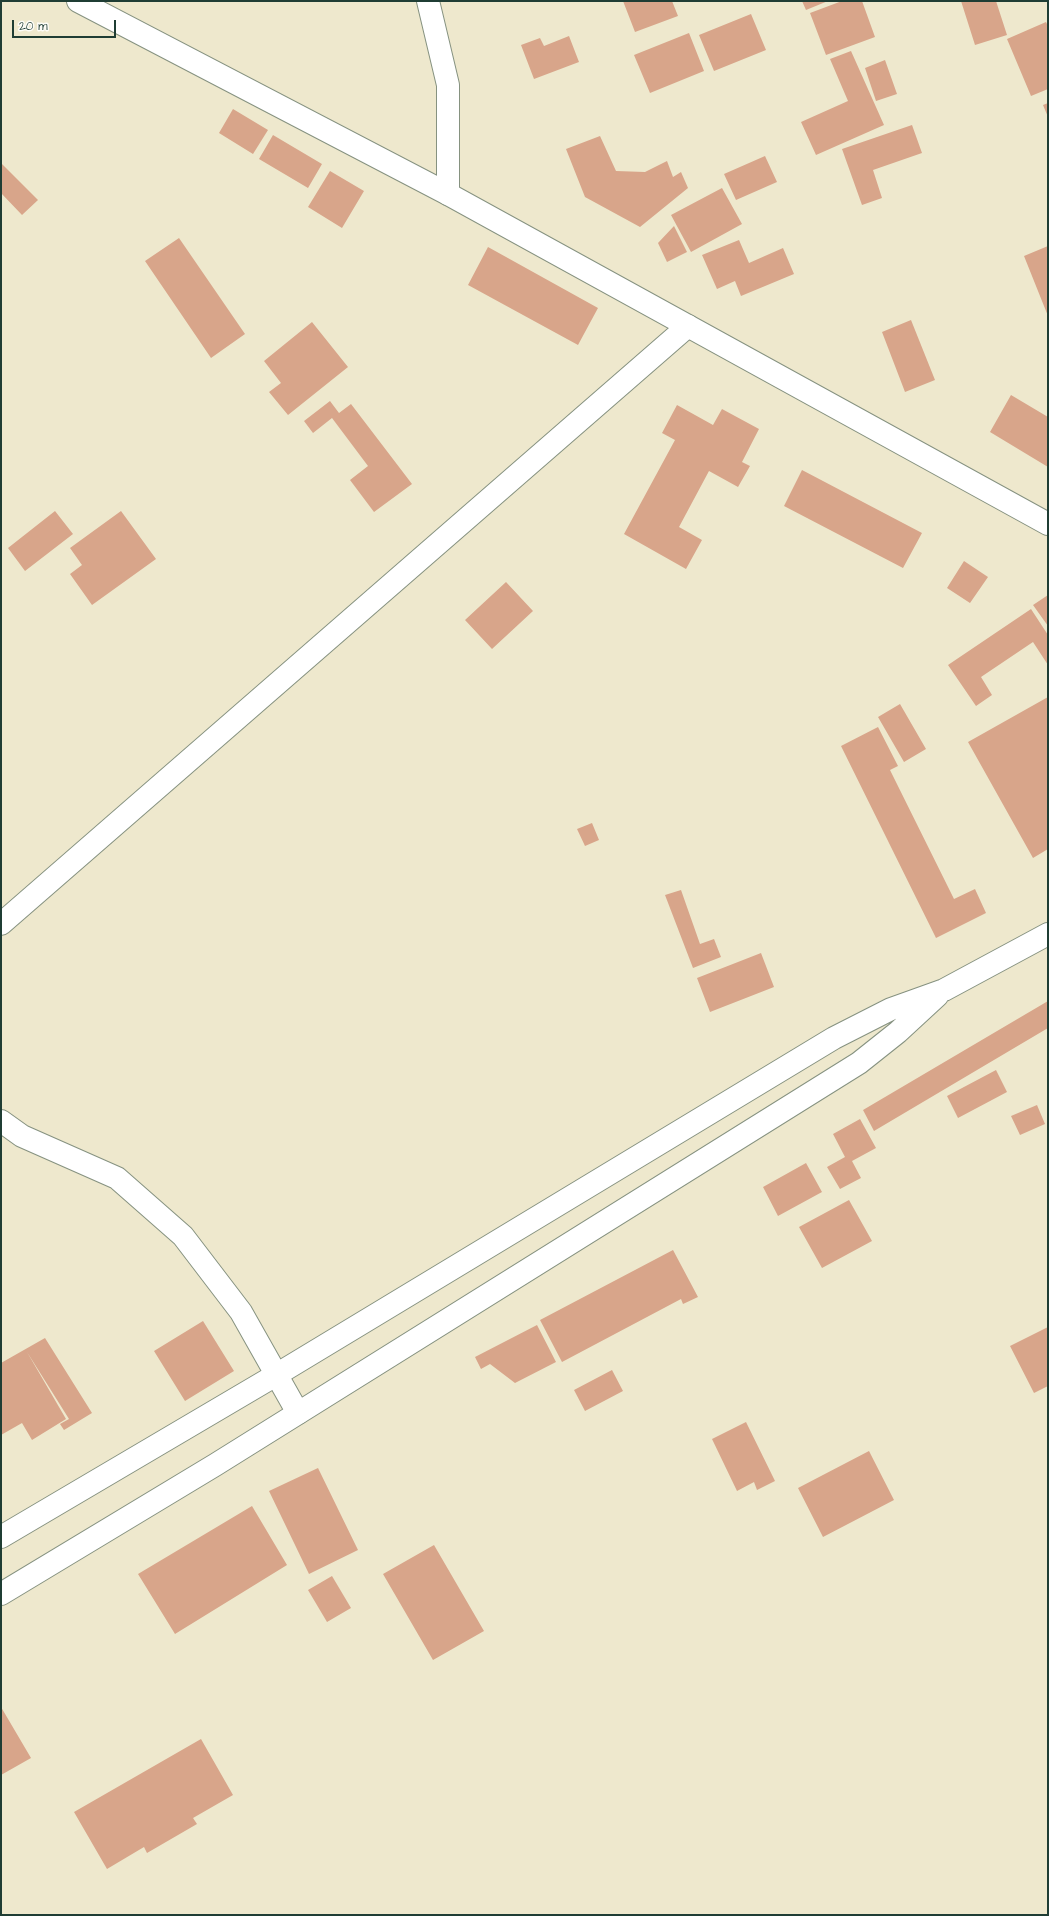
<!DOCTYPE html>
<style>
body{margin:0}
#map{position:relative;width:1049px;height:1916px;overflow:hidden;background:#eee8cd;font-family:"Architects Daughter",sans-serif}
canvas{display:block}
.frame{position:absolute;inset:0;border:2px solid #1f3d34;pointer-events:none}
.scale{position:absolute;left:12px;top:20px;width:104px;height:18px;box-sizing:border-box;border:2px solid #1f3d34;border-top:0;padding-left:5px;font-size:12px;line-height:14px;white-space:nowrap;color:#1f3d34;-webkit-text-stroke:3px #fdfcf7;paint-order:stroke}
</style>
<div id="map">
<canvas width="1049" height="1916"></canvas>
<div class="frame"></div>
<div class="scale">20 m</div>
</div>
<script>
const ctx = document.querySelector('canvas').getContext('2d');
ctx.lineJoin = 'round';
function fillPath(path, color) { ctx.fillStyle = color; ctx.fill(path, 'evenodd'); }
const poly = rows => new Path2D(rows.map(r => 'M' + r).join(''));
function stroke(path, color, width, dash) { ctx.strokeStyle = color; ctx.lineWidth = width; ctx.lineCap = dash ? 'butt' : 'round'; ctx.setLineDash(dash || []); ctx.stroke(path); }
fillPath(poly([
 [623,1,672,1,678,16,635,32],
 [802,1,828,1,806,10],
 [842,1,862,1,875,37,826,55,810,13],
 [961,1,996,1,1007,35,975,45],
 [751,14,766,50,714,71,699,35],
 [1046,22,1048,26,1048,89,1031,96,1007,39],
 [689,33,704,71,650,93,634,55],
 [569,36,579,62,534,79,521,45,540,38,544,46],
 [851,51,884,125,816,155,801,122,848,101,830,59],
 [885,60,897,94,876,101,865,68],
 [1048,103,1048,117,1043,105],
 [233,109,268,130,253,154,219,133],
 [912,125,922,153,873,170,882,198,862,205,842,149],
 [273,135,322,164,308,188,259,159],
 [600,136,616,171,645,172,667,161,673,177,681,172,688,188,640,227,585,197,566,149],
 [765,156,777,182,736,200,724,174],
 [1,163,38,200,22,215,1,193],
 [330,171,364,191,342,228,308,207],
 [722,188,742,224,691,252,671,215],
 [674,226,687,252,667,262,658,243],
 [179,238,245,334,211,358,145,261],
 [739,240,749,263,783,248,794,274,741,296,735,281,717,289,702,255],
 [1048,246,1048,316,1024,256],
 [488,247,598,308,578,345,468,285],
 [911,320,935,380,905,392,882,332],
 [312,322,348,367,288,415,269,392,281,383,264,361],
 [1011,395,1048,417,1048,467,990,432],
 [330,401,339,413,351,404,412,484,374,512,350,480,368,466,332,418,313,433,304,421],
 [677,405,713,425,722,409,759,429,742,462,750,466,738,487,709,471,679,527,702,540,686,569,624,534,675,440,662,433],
 [802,470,922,533,903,568,784,506],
 [55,511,73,534,25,571,8,548],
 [121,511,156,559,92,605,70,574,82,565,70,548],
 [964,561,988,577,970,603,947,588],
 [506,582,533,611,492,649,465,620],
 [1048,595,1048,626,1033,605],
 [1031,609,1048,635,1048,665,1033,642,981,677,992,695,976,706,948,665],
 [1048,697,1048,849,1033,858,968,742],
 [900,704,926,749,904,762,878,717],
 [878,727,898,766,890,770,954,899,975,889,986,913,936,938,841,746],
 [592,823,599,840,585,846,577,829],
 [681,890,700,944,714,939,721,957,693,968,665,895],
 [761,953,774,987,710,1012,697,978],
 [1048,1001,1048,1028,874,1131,863,1110],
 [996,1070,1007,1092,958,1118,947,1096],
 [1037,1105,1045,1124,1020,1135,1011,1116],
 [860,1119,876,1148,852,1161,861,1178,840,1189,827,1167,845,1157,833,1134],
 [806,1163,822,1192,778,1216,763,1187],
 [849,1200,872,1241,822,1268,799,1227],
 [673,1250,698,1297,683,1304,681,1299,562,1362,540,1320],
 [203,1321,234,1371,185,1401,154,1351],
 [537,1325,556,1362,515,1383,490,1364,481,1369,475,1357],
 [1048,1327,1048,1386,1034,1393,1010,1346],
 [45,1338,92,1413,64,1430,60,1424,69,1419,27,1352,66,1419,32,1440,22,1423,1,1435,1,1363],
 [612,1370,623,1391,585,1411,574,1390],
 [746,1422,775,1481,757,1490,754,1482,737,1491,712,1439],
 [869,1451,894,1500,823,1537,798,1488],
 [318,1468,358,1550,309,1574,269,1491],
 [252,1506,287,1565,175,1634,138,1574],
 [434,1545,484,1631,433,1660,383,1574],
 [332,1576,351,1608,327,1622,308,1590],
 [1,1707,31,1758,1,1775],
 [201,1739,233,1795,193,1818,197,1824,147,1853,144,1847,107,1869,74,1812]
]), '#d8a58a');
const minor = poly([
 [428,1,448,85,448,194],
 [1,924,688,326],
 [1,1121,22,1136,117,1178,183,1236,241,1312,298,1413]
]);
const major = poly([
 [78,1,448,194,1048,524],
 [1,1537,276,1375,834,1038,891,1009,944,990,1048,934],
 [1,1594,215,1465,859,1063,898,1032,937,996]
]);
stroke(minor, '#869280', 24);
stroke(major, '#869280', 24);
stroke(minor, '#fff', 22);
stroke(major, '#fff', 22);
</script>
